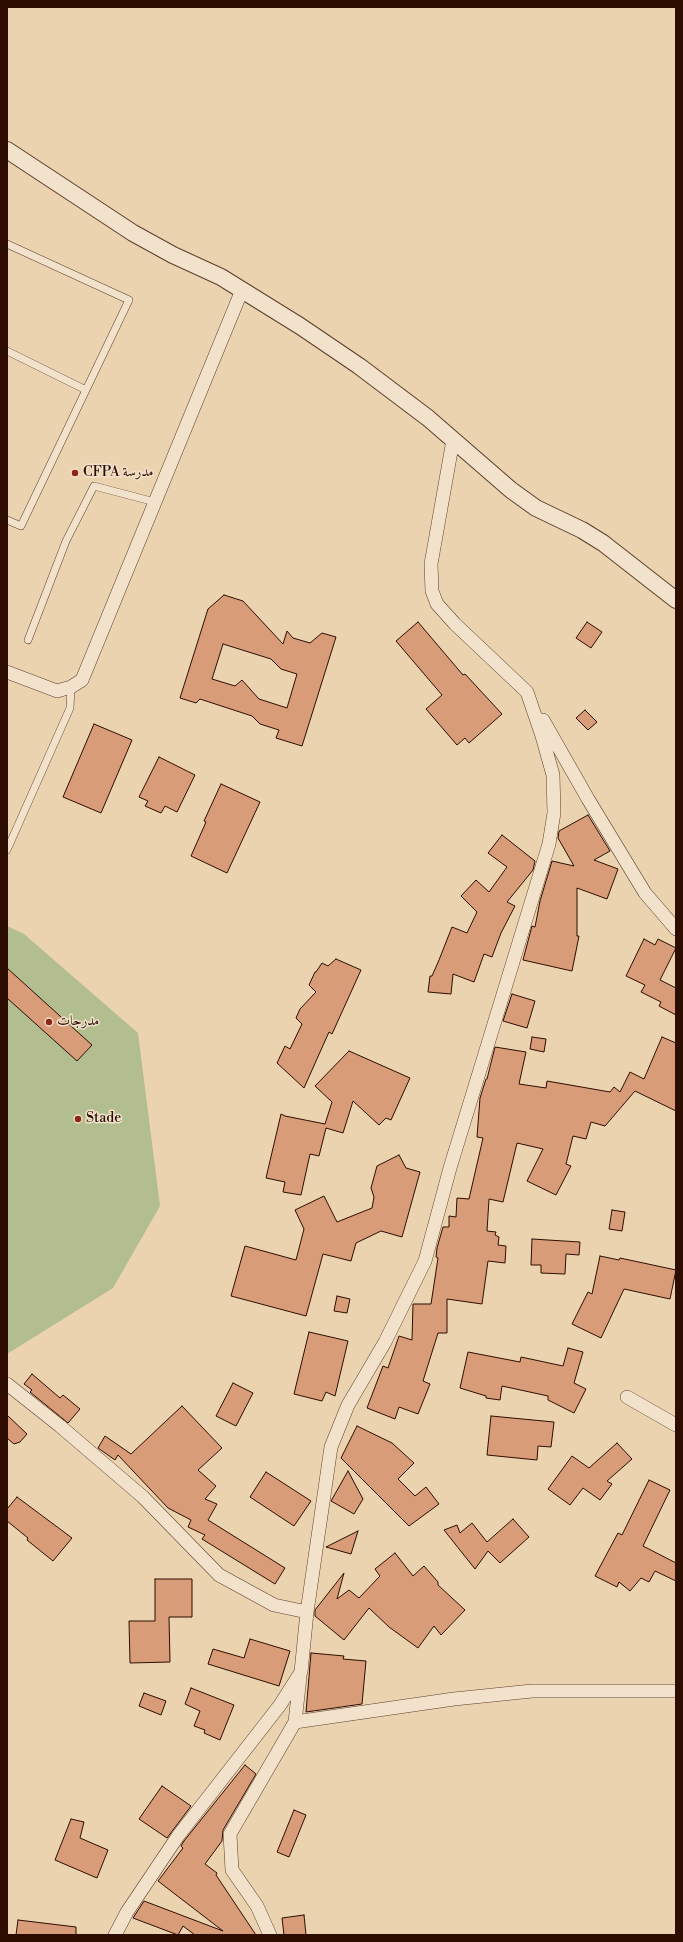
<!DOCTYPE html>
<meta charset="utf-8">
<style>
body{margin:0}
#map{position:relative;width:683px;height:1942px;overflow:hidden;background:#ebd3af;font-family:"Libre Bodoni",serif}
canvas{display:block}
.frame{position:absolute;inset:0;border:8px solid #2c0d00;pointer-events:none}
</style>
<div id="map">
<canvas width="683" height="1942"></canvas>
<div class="frame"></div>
</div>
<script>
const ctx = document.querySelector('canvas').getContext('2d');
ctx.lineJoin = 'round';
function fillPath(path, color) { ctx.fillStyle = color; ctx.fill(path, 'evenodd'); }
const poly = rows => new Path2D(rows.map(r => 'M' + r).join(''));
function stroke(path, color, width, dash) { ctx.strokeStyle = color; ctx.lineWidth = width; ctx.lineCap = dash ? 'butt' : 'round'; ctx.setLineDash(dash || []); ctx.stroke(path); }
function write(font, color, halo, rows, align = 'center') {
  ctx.font = font + ' "Libre Bodoni",Amiri,serif'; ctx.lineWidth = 3; ctx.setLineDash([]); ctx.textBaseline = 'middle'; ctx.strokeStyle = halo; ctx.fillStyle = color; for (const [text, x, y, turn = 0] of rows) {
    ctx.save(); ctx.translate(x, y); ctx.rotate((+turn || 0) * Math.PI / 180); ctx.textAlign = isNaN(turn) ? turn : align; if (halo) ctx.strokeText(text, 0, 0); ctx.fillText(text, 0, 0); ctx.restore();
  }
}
fillPath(poly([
 [7,926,24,934,138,1033,160,1206,113,1288,7,1354]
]), '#b2be8f');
const building = poly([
 [224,595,243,601,283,644,287,631,293,638,310,643,322,633,336,637,302,746,276,738,279,730,260,724,252,716,200,699,196,703,180,698,208,609,224,595],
 [223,644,271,659,281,669,297,674,287,708,259,699,242,680,235,686,212,679,223,644],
 [418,622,463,675,465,674,502,714,469,743,465,738,457,745,426,709,442,695,396,641,418,622],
 [587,622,602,632,591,648,576,638,587,622],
 [585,710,597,722,588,730,576,718,585,710],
 [94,724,132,740,101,813,63,797,94,724],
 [159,757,195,775,177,812,165,806,161,813,145,806,148,801,139,797,159,757],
 [221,784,260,802,227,873,191,856,206,822,204,821,221,784],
 [588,815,610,851,594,860,618,869,607,899,577,888,577,936,579,936,572,971,523,960,532,926,535,927,540,901,552,861,574,866,558,838,559,831,588,815],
 [502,835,535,861,533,870,507,902,515,906,501,933,492,957,484,954,474,982,453,974,451,994,428,992,430,976,432,976,439,960,452,927,467,933,477,912,461,896,476,880,489,892,507,867,488,853,502,835],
 [644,939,655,945,658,939,676,948,660,980,676,988,676,1015,659,1006,661,1002,641,992,645,985,626,976,644,939],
 [336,959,361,970,332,1034,329,1032,304,1088,277,1063,285,1046,290,1049,302,1024,296,1018,300,1009,316,992,309,985,315,972,316,972,322,963,328,966,336,959],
 [7,968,92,1045,77,1061,7,998,7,968],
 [512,994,535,1001,527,1028,503,1021,512,994],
 [532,1037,546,1039,544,1052,530,1049,532,1037],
 [662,1037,676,1043,676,1111,635,1091,605,1126,591,1122,586,1139,573,1136,566,1164,571,1166,556,1195,527,1181,543,1149,517,1143,503,1202,489,1199,487,1231,496,1232,495,1235,499,1237,498,1245,506,1246,505,1263,488,1261,482,1304,447,1299,447,1333,438,1333,423,1381,430,1384,418,1414,399,1407,395,1419,367,1408,383,1366,388,1368,399,1336,412,1340,413,1304,431,1304,438,1258,436,1257,437,1248,443,1227,449,1227,449,1216,456,1217,457,1198,469,1199,483,1138,477,1137,480,1098,486,1079,487,1079,495,1047,526,1052,519,1084,546,1088,547,1081,610,1092,614,1087,620,1092,630,1072,644,1079,662,1037],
 [349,1051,410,1078,391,1120,386,1118,379,1125,353,1101,343,1133,326,1128,319,1156,310,1154,301,1195,283,1192,285,1182,266,1178,281,1114,285,1116,325,1124,332,1102,315,1086,349,1051],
 [399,1155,406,1168,420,1172,402,1237,381,1231,356,1243,351,1261,323,1254,306,1316,231,1296,245,1246,296,1260,304,1229,295,1210,324,1196,337,1222,372,1208,374,1197,371,1188,377,1166,399,1155],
 [612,1210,625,1212,622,1231,609,1229,612,1210],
 [532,1239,580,1242,579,1255,566,1254,565,1274,541,1273,541,1265,531,1265,532,1239],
 [600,1256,619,1260,620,1258,676,1270,670,1299,624,1289,601,1338,572,1324,588,1292,592,1294,600,1256],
 [337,1296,350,1299,347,1313,334,1311,337,1296],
 [309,1332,348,1341,335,1396,326,1392,322,1401,294,1394,309,1332],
 [568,1348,583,1352,574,1383,586,1389,574,1413,548,1400,548,1396,502,1386,500,1400,486,1398,486,1396,460,1388,468,1352,520,1362,521,1357,563,1366,568,1348],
 [32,1374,60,1398,63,1395,80,1409,68,1423,30,1392,32,1390,24,1384,32,1374],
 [233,1383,253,1393,236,1426,216,1416,233,1383],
 [182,1406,222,1448,198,1470,216,1486,205,1499,217,1504,208,1520,285,1568,275,1584,202,1539,205,1535,188,1527,191,1520,168,1508,118,1455,115,1460,98,1448,105,1436,131,1454,182,1406],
 [7,1415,27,1434,20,1442,14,1444,7,1438,7,1415],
 [491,1416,554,1422,551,1447,538,1446,537,1460,487,1455,491,1416],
 [357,1426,392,1443,414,1463,398,1479,415,1496,426,1487,439,1504,409,1526,341,1458,357,1426],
 [617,1443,632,1459,607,1481,612,1484,600,1500,583,1488,570,1505,548,1489,572,1456,589,1468,617,1443],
 [348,1471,363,1499,354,1514,331,1501,348,1471],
 [266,1472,311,1501,294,1526,250,1497,266,1472],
 [649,1480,670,1490,643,1546,676,1563,676,1581,655,1571,649,1582,641,1578,630,1591,619,1582,617,1587,595,1576,618,1533,622,1535,649,1480],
 [17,1497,72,1538,53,1561,27,1540,28,1538,7,1521,7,1509,17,1497],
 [513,1519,529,1537,500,1563,488,1551,475,1569,444,1530,457,1525,460,1533,472,1523,487,1542,513,1519],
 [358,1531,351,1554,326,1547,358,1531],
 [395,1553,413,1576,424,1566,438,1582,438,1585,465,1610,441,1635,434,1626,418,1648,389,1627,369,1608,344,1640,315,1616,315,1610,344,1573,337,1599,349,1590,359,1598,380,1576,375,1569,395,1553],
 [155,1579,192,1579,192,1617,169,1617,170,1662,130,1663,129,1621,155,1621,155,1579],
 [250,1639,290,1651,279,1686,208,1664,213,1649,244,1658,250,1639],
 [311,1653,344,1656,343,1659,366,1661,362,1704,306,1712,311,1653],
 [191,1688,234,1705,220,1740,204,1733,205,1730,194,1726,200,1711,185,1704,191,1688],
 [144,1693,166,1701,161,1715,139,1706,144,1693],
 [245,1765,256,1774,223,1830,222,1841,205,1864,217,1873,216,1875,256,1935,195,1935,183,1926,178,1935,133,1918,144,1901,223,1931,158,1881,183,1848,181,1846,184,1841,245,1765],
 [162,1786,191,1806,167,1838,139,1819,162,1786],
 [294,1810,306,1815,289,1857,277,1852,294,1810],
 [71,1819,84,1822,80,1838,108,1850,97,1878,55,1860,71,1819],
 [304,1915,306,1935,284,1935,282,1918,304,1915],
 [18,1920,76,1927,76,1935,16,1935,18,1920]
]);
fillPath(building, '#d89c79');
stroke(building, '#2c0d00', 1);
const service = poly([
 [7,244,129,300,21,526,7,520],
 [7,351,86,390],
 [28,640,66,541,94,486,155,502],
 [7,850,70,708,71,687]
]);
const minor = poly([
 [7,672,57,691,71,687,82,680,242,290],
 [543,720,588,799,645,893,676,929],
 [7,1384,60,1426,143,1497,219,1575,274,1605,307,1612,301,1672,280,1705,178,1836,127,1912,115,1935],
 [627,1397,676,1425],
 [307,1612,331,1447,348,1405,385,1342,425,1261,450,1168,549,844,554,813,553,775,542,736,527,692,455,624,437,604,432,591,431,564,453,440],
 [295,1722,454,1699,532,1691,676,1691],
 [270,1935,257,1906,232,1870,230,1834,295,1722,300,1677]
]);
const tertiary = poly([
 [7,150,133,233,173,255,221,277,300,326,359,366,428,418,511,490,536,508,582,530,603,543,676,600]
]);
stroke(service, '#5c3e2c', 8);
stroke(minor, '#5c3e2c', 14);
stroke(tertiary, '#5c3e2c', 18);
stroke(service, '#f2e2cb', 7);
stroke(minor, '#f2e2cb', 13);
stroke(tertiary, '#f2e2cb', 16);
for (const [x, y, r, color] of [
 [75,473,4,"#8f2418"],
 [49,1022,4,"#8f2418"],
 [78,1119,4,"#8f2418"]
]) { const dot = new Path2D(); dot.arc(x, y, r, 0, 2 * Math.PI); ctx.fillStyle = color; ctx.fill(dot); stroke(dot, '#f2e2cb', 1.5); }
write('14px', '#2c0d00', '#f2e2cb', [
 ["CFPA مدرسة",83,473],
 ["مدرجات",57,1022],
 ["Stade",86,1119]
], 'left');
</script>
